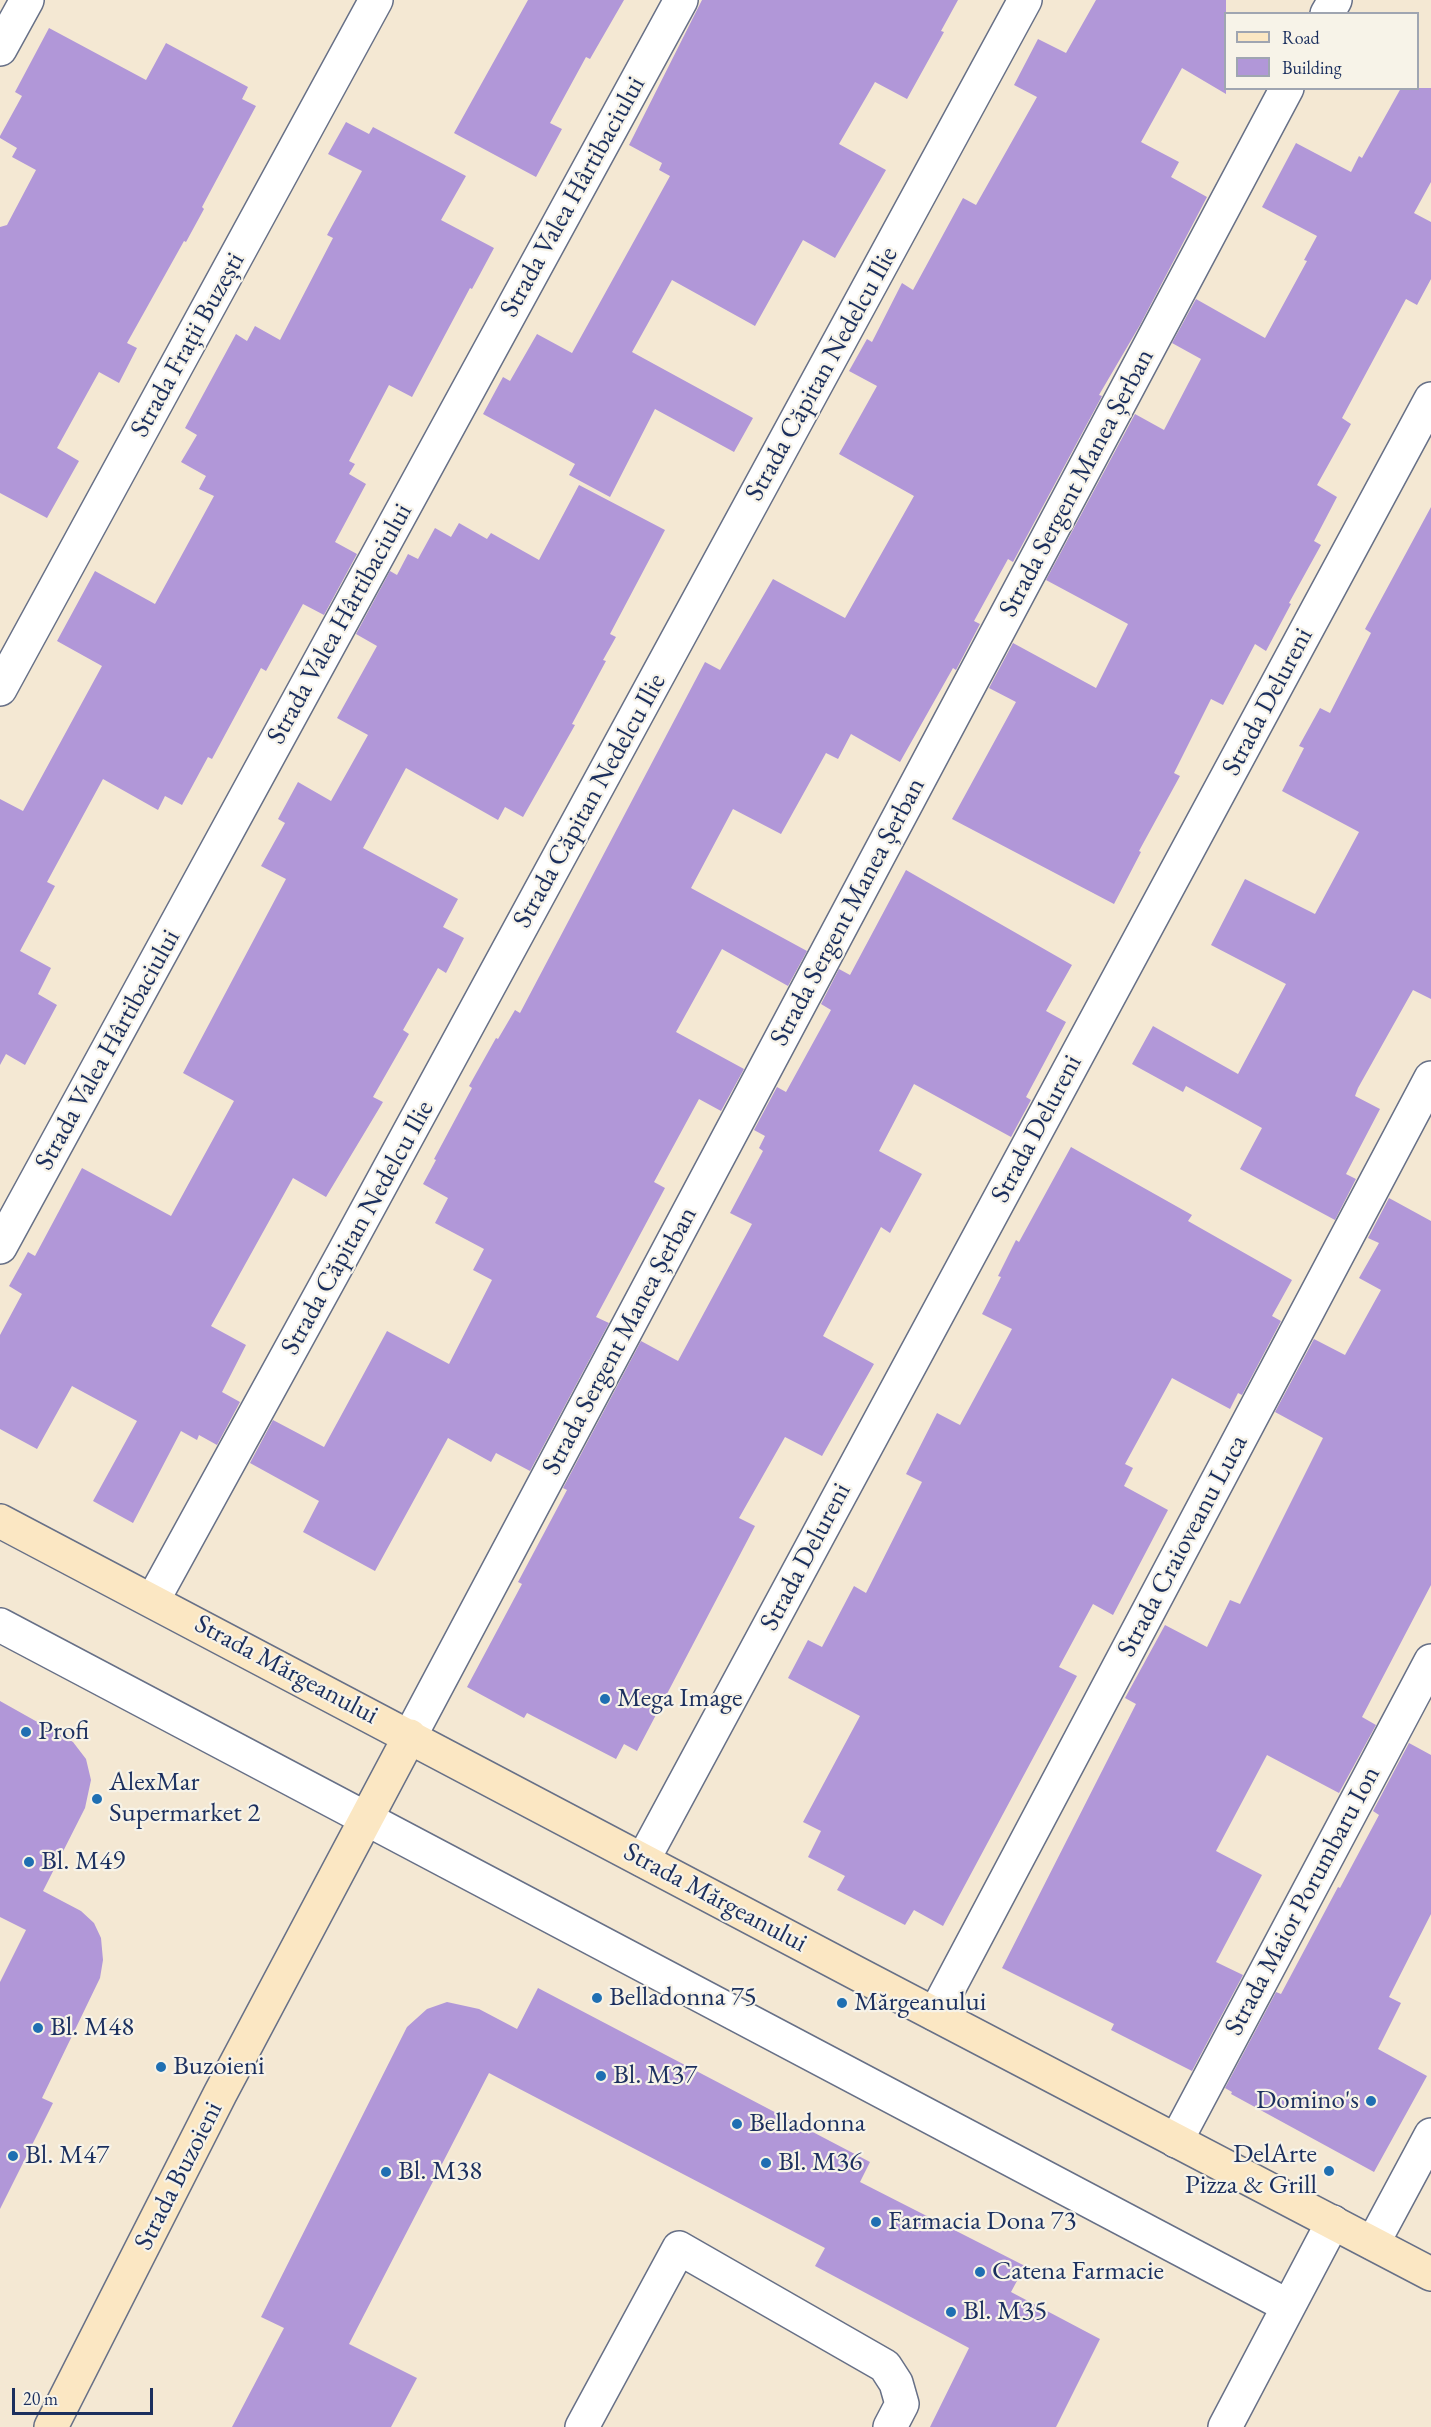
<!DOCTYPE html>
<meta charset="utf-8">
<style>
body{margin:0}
#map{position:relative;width:1431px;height:2427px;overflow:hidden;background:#f4e8d3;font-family:"EB Garamond",serif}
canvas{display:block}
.legend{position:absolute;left:1224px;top:12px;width:195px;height:78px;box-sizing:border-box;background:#f7f3e8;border:2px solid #9fa5b1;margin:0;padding:8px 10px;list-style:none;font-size:18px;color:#1b2f5e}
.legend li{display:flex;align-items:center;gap:12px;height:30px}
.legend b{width:30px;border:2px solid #9fa5b1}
.scale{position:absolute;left:12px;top:2388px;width:141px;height:27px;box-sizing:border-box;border:3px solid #1b2f5e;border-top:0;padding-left:8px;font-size:18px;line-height:21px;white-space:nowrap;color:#1b2f5e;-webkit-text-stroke:4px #f7f3e8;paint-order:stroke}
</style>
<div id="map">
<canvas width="1431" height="2427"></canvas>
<ul class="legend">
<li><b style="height:8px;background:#fbe7c3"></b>Road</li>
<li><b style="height:16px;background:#b197d8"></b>Building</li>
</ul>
<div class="scale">20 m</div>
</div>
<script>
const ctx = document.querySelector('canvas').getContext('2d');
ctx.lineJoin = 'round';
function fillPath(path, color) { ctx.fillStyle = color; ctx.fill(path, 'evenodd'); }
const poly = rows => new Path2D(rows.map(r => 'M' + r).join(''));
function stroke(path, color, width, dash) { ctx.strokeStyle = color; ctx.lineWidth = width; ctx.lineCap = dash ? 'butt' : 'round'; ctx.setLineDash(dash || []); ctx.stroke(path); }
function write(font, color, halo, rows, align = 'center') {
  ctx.font = font + ' "EB Garamond",serif'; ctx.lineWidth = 4.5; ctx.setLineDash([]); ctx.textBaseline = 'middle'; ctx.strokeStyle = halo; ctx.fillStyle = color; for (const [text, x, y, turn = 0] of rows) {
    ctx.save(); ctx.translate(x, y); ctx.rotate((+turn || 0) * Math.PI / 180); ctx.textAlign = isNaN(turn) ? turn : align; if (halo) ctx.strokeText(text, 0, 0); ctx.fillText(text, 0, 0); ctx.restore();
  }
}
fillPath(poly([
 [528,0,624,0,590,59,586,57,550,123,562,129,536,177,454,133],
 [702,0,958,0,941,31,944,32,907,99,875,82,839,144,886,170,835,258,803,240,755,326,672,280,632,352,753,418,734,452,655,409,610,497,569,475,575,464,483,414,503,377,510,381,537,334,572,353,670,176,659,170,662,163,629,145],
 [1096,0,1226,0,1226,94,1182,68,1141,142,1179,162,1171,177,1207,197,1140,325,1099,395,1102,396,1013,562,1008,559,974,621,980,624,956,670,953,668,900,762,851,734,838,759,826,753,781,834,733,809,691,888,807,951,788,986,722,949,676,1032,744,1069,721,1111,699,1099,654,1182,665,1188,596,1317,609,1323,530,1471,496,1453,491,1462,448,1438,375,1571,303,1532,319,1501,250,1463,273,1420,324,1447,387,1331,449,1364,492,1280,473,1270,484,1249,435,1223,448,1198,423,1184,436,1160,434,1159,472,1088,469,1086,496,1038,498,1039,515,1010,520,1013,705,662,720,670,773,579,845,618,914,496,839,454,877,386,849,371,867,339,872,342,902,283,913,290,963,198,976,205,1037,97,1014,85,1038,39,1066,53],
 [49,28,146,80,166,43,248,87,242,99,256,106,202,207,204,209,186,242,184,241,127,343,137,348,119,383,99,372,57,448,79,461,47,518,0,493,0,227,7,225,36,170,12,157,17,148,0,138,0,136,22,96,15,92],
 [1401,88,1431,88,1431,182,1414,213,1431,222,1431,279,1417,305,1406,299,1342,418,1351,424,1317,485,1337,497,1314,541,1321,545,1289,603,1291,604,1266,651,1255,644,1223,705,1211,699,1174,773,1180,776,1139,851,1141,852,1114,904,952,819,1016,702,989,688,1013,643,1096,688,1128,624,1046,580,1135,414,1164,430,1201,359,1172,343,1196,299,1265,338,1307,261,1304,260,1317,236,1262,207,1296,143,1351,172,1359,156,1362,158],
 [346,122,369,134,373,127,466,176,441,220,494,248,472,289,470,288,412,397,389,385,349,461,355,464,349,474,366,484,335,542,357,554,324,615,303,604,266,671,261,668,212,759,208,757,182,805,165,796,158,810,103,779,47,882,55,886,20,951,51,968,38,994,57,1005,25,1065,6,1054,0,1065,0,799,23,811,102,666,57,641,95,571,155,604,214,496,199,489,206,476,181,462,197,435,185,428,236,334,247,341,255,326,280,340,333,238,327,235,362,171,328,154],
 [579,485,665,530,610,634,616,637,603,660,606,661,572,724,575,725,523,817,505,807,498,820,406,768,363,848,458,899,443,927,464,938,446,973,438,968,403,1030,409,1034,373,1097,383,1102,326,1197,293,1178,211,1326,246,1345,222,1392,240,1402,217,1445,199,1435,197,1440,181,1431,133,1523,93,1501,137,1421,72,1386,37,1449,0,1429,0,1335,22,1294,9,1286,28,1252,35,1256,82,1168,171,1216,234,1101,183,1073,286,879,261,866,285,823,278,819,298,782,331,801,368,735,337,718,377,646,356,634,390,571,397,575,408,554,418,559,435,528,451,537,459,523,487,539,491,533,539,560],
 [1431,507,1431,999,1413,990,1358,1088,1355,1096,1380,1109,1346,1174,1356,1179,1335,1220,1240,1169,1262,1128,1186,1086,1183,1092,1132,1064,1153,1026,1238,1074,1286,984,1211,945,1245,879,1315,914,1359,832,1282,791,1304,748,1299,746,1320,708,1330,713,1371,633,1365,629],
 [906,870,1072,965,1046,1011,1066,1022,1026,1097,1031,1100,1011,1137,914,1084,879,1151,922,1174,890,1233,881,1227,823,1336,874,1364,822,1456,785,1437,739,1518,755,1526,637,1751,624,1744,616,1759,527,1713,524,1718,467,1687,522,1584,518,1582,567,1490,563,1488,641,1341,678,1361,752,1224,730,1213,763,1151,759,1148,765,1136,754,1130,777,1087,786,1092,831,1010,821,1004,839,969,850,975],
 [1071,1147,1192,1215,1188,1221,1292,1280,1272,1316,1281,1321,1242,1395,1238,1393,1230,1409,1172,1378,1125,1464,1133,1468,1124,1486,1168,1510,1113,1615,1093,1604,1059,1667,1077,1676,943,1926,914,1910,905,1925,837,1890,845,1876,808,1857,821,1831,803,1822,860,1716,788,1678,808,1640,822,1647,854,1586,866,1593,922,1482,906,1474,937,1413,960,1425,1012,1329,982,1314,1001,1277,998,1276,1016,1240,1019,1242],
 [1389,1198,1431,1221,1431,1585,1362,1717,1376,1725,1339,1793,1267,1755,1216,1851,1262,1875,1216,1962,1243,1975,1192,2071,1111,2030,1114,2024,1002,1968,1136,1704,1125,1698,1165,1625,1207,1647,1230,1600,1240,1604,1323,1438,1275,1412,1314,1339,1345,1355,1381,1290,1359,1278,1379,1243,1368,1238],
 [0,1701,73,1742,86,1759,91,1780,85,1808,43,1891,81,1911,94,1923,101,1938,103,1960,100,1978,42,2098,53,2103,0,2209,0,1982,26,1930,0,1917],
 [1409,1743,1431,1755,1431,1914,1389,1997,1401,2003,1378,2049,1427,2076,1374,2172,1231,2094,1232,2092,1225,2088,1276,1992,1281,1994,1338,1887,1340,1888,1379,1815,1373,1811],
 [538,1988,870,2162,860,2182,1025,2266,1011,2292,1100,2339,1056,2427,930,2427,969,2348,815,2266,825,2248,489,2073,349,2344,417,2378,391,2427,232,2427,284,2328,261,2317,407,2027,427,2009,447,2002,479,2009,517,2029]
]), '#b197d8');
const street = poly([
 [1327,14,1335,0],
 [0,49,27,0],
 [0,689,376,0],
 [0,1247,681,0],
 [153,1600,342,1256,1025,0],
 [0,1625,1288,2306],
 [410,1736,1287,88],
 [643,1860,1431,399],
 [935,2014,1431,1078],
 [1176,2141,1431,1661],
 [1373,2243,1431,2135],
 [582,2427,679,2248,885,2366,896,2383,902,2404,890,2427],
 [1225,2427,1333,2222]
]);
const secondary = poly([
 [0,1521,858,1974,1431,2274],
 [51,2427,220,2094,410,1736]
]);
stroke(street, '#677087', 36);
stroke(secondary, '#677087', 36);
stroke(street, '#fff', 33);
stroke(secondary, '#fbe7c3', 33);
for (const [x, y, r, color] of [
 [605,1699,6,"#1f6fb2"],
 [26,1732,6,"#1f6fb2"],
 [97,1799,6,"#1f6fb2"],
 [29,1862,6,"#1f6fb2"],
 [597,1998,6,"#1f6fb2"],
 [842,2003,6,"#1f6fb2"],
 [38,2028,6,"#1f6fb2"],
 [161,2067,6,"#1f6fb2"],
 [601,2076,6,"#1f6fb2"],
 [1371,2101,6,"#1f6fb2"],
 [737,2124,6,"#1f6fb2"],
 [13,2156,6,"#1f6fb2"],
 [766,2163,6,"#1f6fb2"],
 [1329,2171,6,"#1f6fb2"],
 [386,2172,6,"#1f6fb2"],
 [876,2222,6,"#1f6fb2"],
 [980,2272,6,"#1f6fb2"],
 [951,2312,6,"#1f6fb2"]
]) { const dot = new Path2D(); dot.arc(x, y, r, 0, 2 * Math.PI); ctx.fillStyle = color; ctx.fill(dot); stroke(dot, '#f7f3e8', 2); }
write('27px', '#1b2f5e', '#f7f3e8', [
 ["Strada Valea Hârtibaciului",573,197,-61],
 ["Strada Frații Buzești",188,345,-61],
 ["Strada Căpitan Nedelcu Ilie",822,374,-61],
 ["Strada Sergent Manea Șerban",1077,483,-62],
 ["Strada Valea Hârtibaciului",340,624,-61],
 ["Strada Delureni",1268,702,-62],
 ["Strada Căpitan Nedelcu Ilie",590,801,-61],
 ["Strada Sergent Manea Șerban",848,912,-62],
 ["Strada Valea Hârtibaciului",108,1050,-61],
 ["Strada Delureni",1037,1129,-62],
 ["Strada Căpitan Nedelcu Ilie",358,1228,-61],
 ["Strada Sergent Manea Șerban",620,1341,-62],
 ["Strada Craioveanu Luca",1183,1546,-62],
 ["Strada Delureni",806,1557,-62],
 ["Strada Mărgeanului",286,1670,28],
 ["Strada Mărgeanului",715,1898,28],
 ["Strada Maior Porumbaru Ion",1303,1901,-62],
 ["Strada Buzoieni",179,2176,-63]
]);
write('27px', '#1b2f5e', '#f7f3e8', [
 ["Mega Image",617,1699],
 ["Profi",38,1732],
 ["AlexMar",109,1783],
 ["Supermarket 2",109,1814],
 ["Bl. M49",41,1862],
 ["Belladonna 75",609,1998],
 ["Mărgeanului",854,2003],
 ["Bl. M48",50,2028],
 ["Buzoieni",173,2067],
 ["Bl. M37",613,2076],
 ["Domino's",1359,2101,"right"],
 ["Belladonna",749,2124],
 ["DelArte",1317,2155,"right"],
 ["Pizza & Grill",1317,2186,"right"],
 ["Bl. M47",25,2156],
 ["Bl. M36",778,2163],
 ["Bl. M38",398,2172],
 ["Farmacia Dona 73",888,2222],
 ["Catena Farmacie",992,2272],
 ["Bl. M35",963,2312]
], 'left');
</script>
